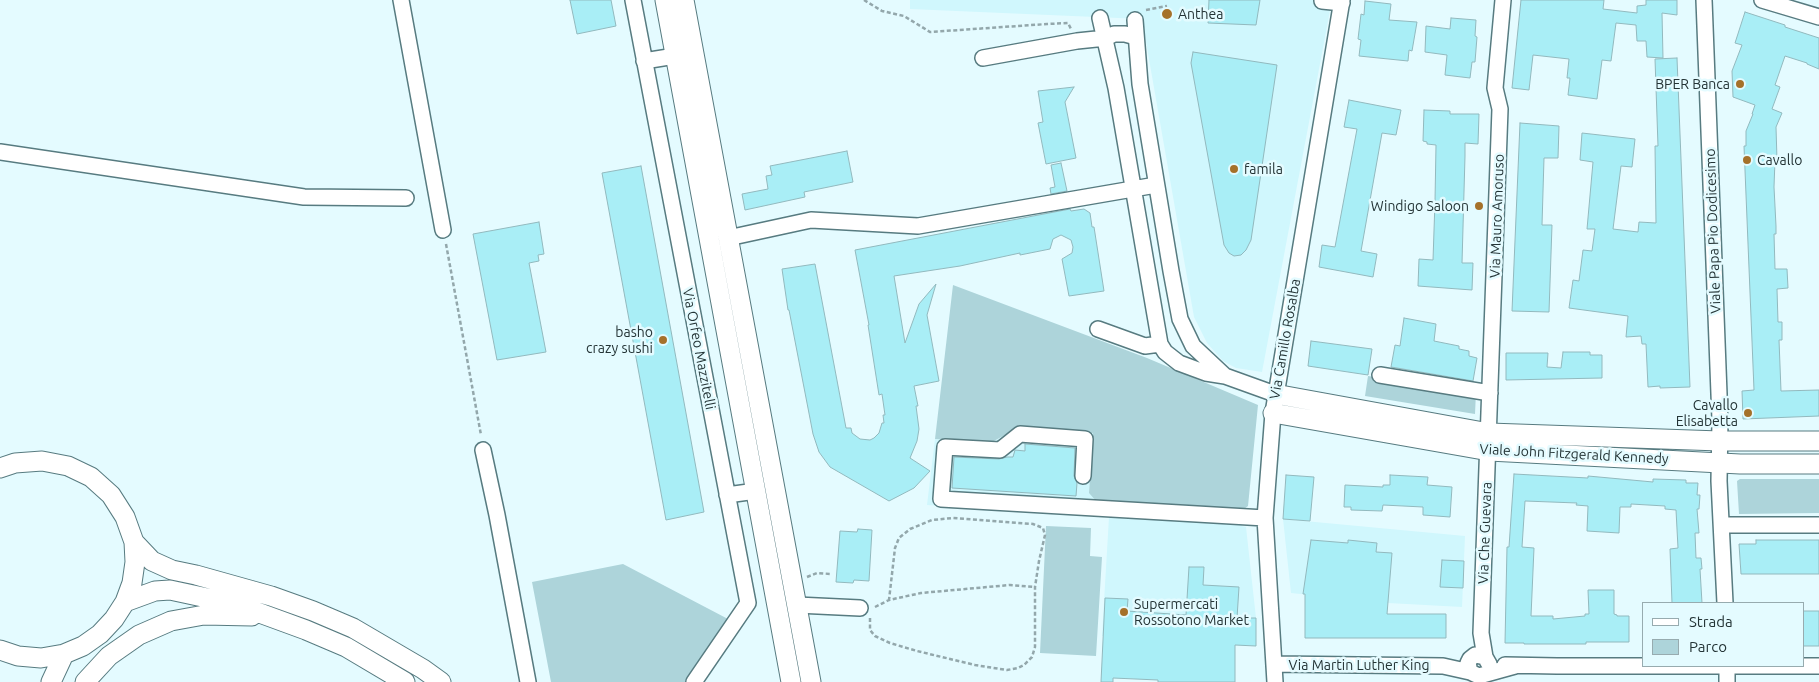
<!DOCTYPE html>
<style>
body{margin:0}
#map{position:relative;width:1819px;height:682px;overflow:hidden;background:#e4fbff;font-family:Ubuntu,sans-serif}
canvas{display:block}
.legend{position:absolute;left:1642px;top:602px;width:162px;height:65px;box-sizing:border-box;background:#e4fbff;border:1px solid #97abaf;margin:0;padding:6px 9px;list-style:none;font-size:15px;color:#243436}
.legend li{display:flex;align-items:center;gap:10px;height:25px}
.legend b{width:25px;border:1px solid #97abaf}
</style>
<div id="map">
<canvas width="1819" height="682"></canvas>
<ul class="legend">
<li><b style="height:6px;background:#fff"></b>Strada</li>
<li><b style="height:14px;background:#add4da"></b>Parco</li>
</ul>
</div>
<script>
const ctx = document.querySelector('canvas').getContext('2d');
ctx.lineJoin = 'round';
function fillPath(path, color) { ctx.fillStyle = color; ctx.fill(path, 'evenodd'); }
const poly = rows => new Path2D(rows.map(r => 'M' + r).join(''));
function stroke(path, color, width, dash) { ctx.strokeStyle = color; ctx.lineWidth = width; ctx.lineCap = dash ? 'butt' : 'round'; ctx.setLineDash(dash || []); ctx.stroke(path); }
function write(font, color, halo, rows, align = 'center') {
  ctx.font = font + ' Ubuntu,sans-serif'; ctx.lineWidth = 5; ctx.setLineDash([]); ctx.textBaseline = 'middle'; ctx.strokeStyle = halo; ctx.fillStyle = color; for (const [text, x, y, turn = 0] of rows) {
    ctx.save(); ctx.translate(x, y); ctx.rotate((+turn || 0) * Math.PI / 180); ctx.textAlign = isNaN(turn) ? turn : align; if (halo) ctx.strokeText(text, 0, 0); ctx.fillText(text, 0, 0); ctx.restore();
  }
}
fillPath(poly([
 [910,0,1332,0,1262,372,1236,368,1223,361,1207,343,1194,317,1142,19,910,9],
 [1018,428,1094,433,1089,493,1244,509,1242,526,1246,527,1256,618,1256,646,1102,636,1109,517,927,505,935,439,992,442],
 [1283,519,1465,536,1462,607,1388,603,1291,593]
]), '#d0f7fd');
fillPath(poly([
 [953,285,1147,358,1258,405,1248,506,1244,509,1097,502,1089,493,1093,433,1018,428,992,442,935,439],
 [1368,376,1476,392,1475,414,1365,396],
 [1740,479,1819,479,1819,513,1739,514,1737,481],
 [1046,526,1091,528,1090,556,1102,557,1096,656,1040,653],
 [623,564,728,619,685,682,551,682,532,582]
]), '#add4da');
const building = poly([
 [570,0,611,0,616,26,577,34,570,0],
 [1209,0,1260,0,1256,25,1208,23,1209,0],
 [1521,0,1604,0,1603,9,1637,13,1637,6,1646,5,1646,0,1677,0,1677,15,1662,13,1663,58,1647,57,1646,41,1637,41,1636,25,1616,23,1611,61,1602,60,1597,99,1568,95,1570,78,1567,78,1569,59,1533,55,1529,90,1512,88,1521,0],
 [1365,1,1391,4,1389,20,1417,22,1412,51,1409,50,1408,61,1359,56,1361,40,1358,39,1361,14,1364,15,1365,1],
 [1745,12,1785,25,1785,27,1819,38,1819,69,1807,64,1807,63,1785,56,1775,85,1780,87,1772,109,1782,113,1776,127,1777,160,1775,160,1774,187,1776,226,1776,234,1774,234,1775,269,1787,269,1788,288,1777,289,1778,322,1782,322,1782,340,1779,340,1781,391,1819,390,1819,416,1743,419,1742,391,1754,390,1744,146,1746,146,1746,131,1753,114,1752,114,1755,105,1733,97,1732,71,1742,45,1735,43,1745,12],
 [1451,18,1476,20,1475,36,1477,37,1475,62,1472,62,1470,78,1445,75,1447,55,1425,52,1426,26,1450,29,1451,18],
 [1193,52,1277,65,1251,240,1246,250,1241,255,1234,256,1229,253,1224,245,1191,63,1193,52],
 [1677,58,1690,387,1660,388,1660,386,1648,387,1646,344,1642,344,1641,336,1626,337,1628,316,1569,308,1573,280,1579,281,1583,250,1592,251,1595,229,1587,229,1593,162,1580,160,1582,133,1635,139,1632,167,1621,166,1613,229,1638,232,1639,222,1656,223,1655,146,1658,146,1655,59,1677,58],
 [1074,87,1065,102,1076,158,1046,164,1038,123,1043,122,1038,91,1074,87],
 [1349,100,1401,110,1396,135,1382,133,1361,251,1377,254,1373,277,1319,267,1322,245,1335,247,1357,129,1344,127,1349,100],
 [1424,110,1450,111,1450,114,1479,114,1478,144,1465,143,1465,156,1462,263,1473,263,1472,290,1418,286,1419,259,1433,260,1435,201,1436,145,1427,144,1427,142,1423,141,1424,110],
 [1520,123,1559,126,1558,158,1544,158,1542,225,1552,225,1549,312,1512,311,1520,123],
 [847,151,853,182,804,192,805,197,745,210,742,194,768,189,766,176,772,175,770,166,847,151],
 [1061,163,1067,191,1051,194,1050,188,1055,187,1051,165,1061,163],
 [641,166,704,512,666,520,602,173,641,166],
 [1070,209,1071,211,1084,209,1090,213,1092,227,1094,227,1104,291,1069,296,1062,259,1072,253,1073,247,1071,240,1061,235,1053,239,1050,249,1020,255,1020,253,960,266,894,276,905,343,919,304,936,284,927,315,939,381,914,386,918,406,916,406,919,429,917,441,910,458,930,471,914,488,889,501,830,467,819,452,813,434,789,310,788,310,782,269,815,264,846,428,851,428,852,433,860,439,870,440,874,438,879,433,882,423,884,423,883,415,885,415,882,394,879,395,868,325,869,325,855,250,1070,209],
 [539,222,544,254,538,255,539,261,529,263,546,352,497,360,473,234,539,222],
 [1404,318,1436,324,1434,341,1459,346,1459,349,1469,351,1469,356,1477,358,1473,381,1391,367,1395,345,1400,346,1404,318],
 [1311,341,1372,349,1368,375,1308,366,1311,341],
 [1563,352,1590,352,1590,355,1602,355,1602,378,1506,380,1506,353,1548,353,1547,367,1561,368,1563,352],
 [1025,444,1075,448,1074,476,1077,483,1076,496,952,488,954,457,999,459,1007,457,1013,457,1015,450,1025,451,1025,444],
 [1514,474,1588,478,1588,476,1653,482,1653,479,1686,480,1686,483,1698,483,1697,495,1700,495,1699,509,1697,509,1699,533,1695,533,1696,558,1701,558,1702,569,1700,569,1702,603,1672,603,1670,549,1678,548,1676,510,1665,509,1665,506,1631,504,1631,507,1620,507,1619,533,1587,531,1588,506,1576,505,1577,503,1525,501,1522,547,1534,548,1531,616,1553,616,1553,619,1585,616,1585,614,1589,614,1588,590,1614,590,1614,614,1617,615,1617,616,1629,616,1629,642,1586,642,1586,644,1524,644,1524,643,1505,643,1507,547,1509,547,1514,474],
 [1286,475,1314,477,1310,521,1283,519,1286,475],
 [1390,475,1428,477,1427,485,1452,487,1450,517,1423,515,1423,507,1383,505,1382,511,1351,510,1351,507,1344,507,1345,485,1383,487,1383,485,1390,485,1390,475],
 [858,529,872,530,869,581,854,580,853,583,836,582,840,531,857,532,858,529],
 [1311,540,1348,543,1348,540,1377,543,1376,552,1392,553,1387,614,1446,614,1446,638,1305,638,1305,594,1303,594,1311,540],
 [1756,540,1819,540,1819,574,1741,574,1739,544,1756,544,1756,540],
 [1442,560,1464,561,1463,588,1440,587,1442,560],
 [1189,567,1204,567,1203,585,1239,587,1237,618,1256,618,1256,646,1235,645,1235,682,1158,682,1158,680,1113,678,1113,682,1101,682,1105,598,1128,599,1127,611,1186,615,1189,567],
 [1803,611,1819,611,1819,646,1803,646,1803,611]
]);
fillPath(building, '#a9eef6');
stroke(building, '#92b9be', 1);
const minor = poly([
 [401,0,443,230],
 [633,0,748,603,694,682],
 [1704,0,1720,420,1719,481,1725,603],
 [1762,0,1819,17],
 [1322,1,1342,3],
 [1100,18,1116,88,1160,344,1165,352,1179,363,1206,373,1225,376,1275,394],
 [1135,20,1140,84,1171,271,1180,319,1193,346,1225,376],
 [983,58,1077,41,1106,38,1114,34,1125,34,1136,37],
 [644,61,675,56],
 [0,152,304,197,406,198],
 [728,238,811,220,918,226,1156,185],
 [1098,329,1145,346,1160,344],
 [1380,375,1490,393],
 [483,450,497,515,528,682],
 [1083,476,1085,439,1020,434,1000,450,945,447,941,499,1265,518],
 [727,495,756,491],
 [1722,525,1819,525],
 [797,605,860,608],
 [1485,657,1481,633,1500,109,1495,88,1503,0],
 [1274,664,1443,666,1470,672,1479,676,1515,666],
 [1505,665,1557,666,1726,666],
 [1727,666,1727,682],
 [1731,666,1819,666],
 [1470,672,1468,663,1470,659,1475,655,1485,657,1489,664],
 [1275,682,1265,518,1273,413,1342,0]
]);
const major = poly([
 [665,0,791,682],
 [684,0,811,682],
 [1275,394,1489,433,1720,441,1819,441],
 [1273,413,1489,451,1740,464,1819,464],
 [0,468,15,463,42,461,68,466,91,477,111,495,125,517,134,542,135,562,132,583,125,602,114,619,100,634,83,646,64,654,41,658,18,656,0,650],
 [134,542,152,561,172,570,196,575,271,596,313,611,353,628,423,669,441,682],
 [125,602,155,591,170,590,235,604,306,630,346,647,405,682],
 [51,682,64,654],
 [85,682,109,656,139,635,171,621,204,615,252,616]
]);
stroke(minor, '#577b80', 18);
stroke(major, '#577b80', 21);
stroke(poly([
 [864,0,882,11,904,16,930,32,1047,24,1068,23,1071,29],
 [1146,10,1167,6],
 [446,244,481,435],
 [807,577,817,573,831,574],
 [875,607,889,600,921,593,1010,585,1035,587],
 [870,618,870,630,875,636,890,643,917,651,975,665,1007,670,1018,668,1024,665,1032,657,1035,647,1035,587,1039,561,1045,535,1043,528,1033,524,953,518,932,520,910,529,899,538,895,548,889,600]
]), '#93a7ab', 2.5, [4, 2.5]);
stroke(minor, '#fff', 15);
stroke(major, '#fff', 19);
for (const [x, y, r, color] of [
 [1167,14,6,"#a5712a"],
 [1740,84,5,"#a5712a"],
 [1747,160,5,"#a5712a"],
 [1234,169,5,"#a5712a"],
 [1479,206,5,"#a5712a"],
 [663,340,5,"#a5712a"],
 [1748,413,5,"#a5712a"],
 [1124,612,5,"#a5712a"]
]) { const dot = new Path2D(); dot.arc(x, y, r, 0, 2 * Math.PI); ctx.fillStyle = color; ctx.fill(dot); stroke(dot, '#e4fbff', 2); }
write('14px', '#243436', '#e4fbff', [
 ["Anthea",1178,14],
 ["BPER Banca",1730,84,"right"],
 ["Cavallo",1757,160],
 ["famila",1244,169],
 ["Windigo Saloon",1469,206,"right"],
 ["basho",653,332,"right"],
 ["crazy sushi",653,348,"right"],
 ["Cavallo",1738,405,"right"],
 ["Elisabetta",1738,421,"right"],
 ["Supermercati",1134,604],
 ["Rossotono Market",1134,620]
], 'left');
write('14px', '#243436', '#e4fbff', [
 ["Via Mauro Amoruso",1497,216,-88],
 ["Viale Papa Pio Dodicesimo",1713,231,-92],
 ["Via Camillo Rosalba",1285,339,-80],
 ["Via Orfeo Mazzitelli",699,349,79],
 ["Viale John Fitzgerald Kennedy",1574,454,3],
 ["Via Che Guevara",1485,533,-88],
 ["Via Martin Luther King",1359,665]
]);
</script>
